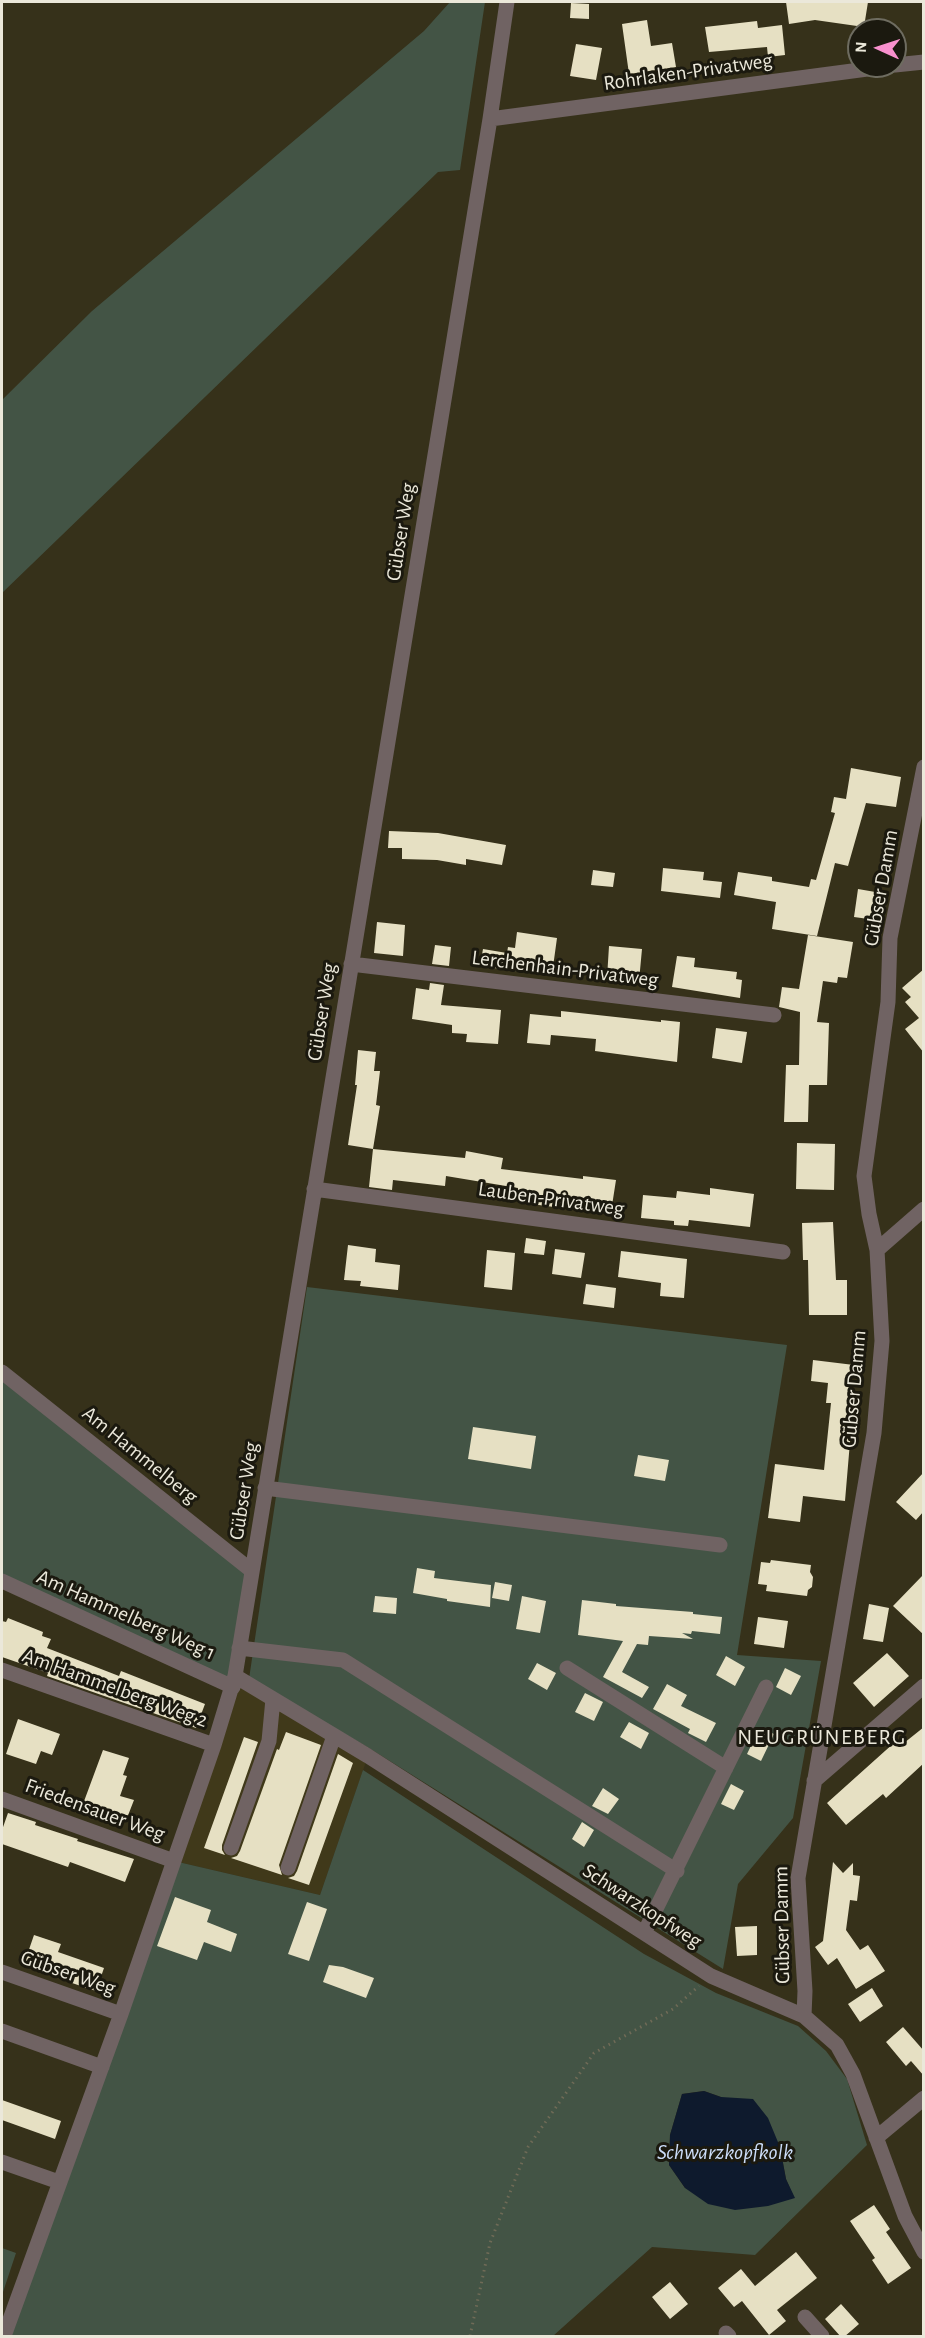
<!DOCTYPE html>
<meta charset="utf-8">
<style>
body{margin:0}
#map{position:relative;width:925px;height:2338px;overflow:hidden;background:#36311a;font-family:"Alegreya Sans",sans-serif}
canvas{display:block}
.frame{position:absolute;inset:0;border:3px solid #ebe8da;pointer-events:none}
.north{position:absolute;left:847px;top:18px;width:60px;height:60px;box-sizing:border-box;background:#1b190f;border:2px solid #6e6c60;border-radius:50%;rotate:273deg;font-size:16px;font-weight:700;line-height:24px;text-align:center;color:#ebe8da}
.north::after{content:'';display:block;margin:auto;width:21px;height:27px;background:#f890cd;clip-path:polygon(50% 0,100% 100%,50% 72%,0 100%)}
</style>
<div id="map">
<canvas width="925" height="2338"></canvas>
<div class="frame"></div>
<div class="north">N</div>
</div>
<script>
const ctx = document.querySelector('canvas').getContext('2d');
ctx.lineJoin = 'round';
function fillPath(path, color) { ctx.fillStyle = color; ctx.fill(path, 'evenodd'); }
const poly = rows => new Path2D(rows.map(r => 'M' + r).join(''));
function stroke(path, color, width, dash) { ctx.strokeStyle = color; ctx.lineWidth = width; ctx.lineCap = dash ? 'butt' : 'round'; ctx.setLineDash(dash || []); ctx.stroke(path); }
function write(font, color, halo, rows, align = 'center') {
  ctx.font = font + ' "Alegreya Sans",sans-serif'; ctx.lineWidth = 6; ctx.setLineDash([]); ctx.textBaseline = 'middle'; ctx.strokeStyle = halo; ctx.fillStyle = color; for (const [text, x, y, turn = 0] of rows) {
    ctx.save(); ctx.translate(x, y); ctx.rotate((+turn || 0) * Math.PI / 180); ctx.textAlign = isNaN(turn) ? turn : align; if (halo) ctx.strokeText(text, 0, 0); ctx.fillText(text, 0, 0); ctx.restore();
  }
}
fillPath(poly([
 [235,1676,368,1756,320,1895,174,1861]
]), '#40391a');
fillPath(poly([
 [450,2,485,2,460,170,438,172,2,593,2,400,92,311,424,31],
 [307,1287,787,1345,737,1655,821,1661,793,1818,738,1884,723,1969,369,1748,249,1679],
 [2,1372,252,1571,233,1687,2,1581],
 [363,1770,644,1954,716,1993,798,2026,826,2051,847,2079,867,2145,755,2255,652,2247,553,2336,4,2336,174,1861,320,1895],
 [704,2091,721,2097,780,2147,786,2179,794,2198,685,2188,669,2165,670,2135,682,2094],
 [2,2248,16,2253,2,2295]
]), '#435445');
fillPath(poly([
 [704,2091,721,2097,753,2099,768,2118,780,2147,786,2179,795,2198,768,2206,735,2210,708,2204,685,2188,669,2165,670,2135,682,2094]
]), '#0e1a2d');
fillPath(poly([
 [786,2,868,2,864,27,815,20,789,24],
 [571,3,589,4,589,19,570,18],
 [647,20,651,46,672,43,676,67,629,74,622,24],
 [757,21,758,28,782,25,785,55,768,57,767,47,709,52,705,27],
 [576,44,602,48,596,80,570,76],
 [851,768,901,777,896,807,866,803,848,866,835,863,817,936,772,929,776,902,734,895,738,872,772,877,772,881,809,887,811,879,816,880,835,813,831,812,834,797,846,799],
 [389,831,438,833,506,845,502,865,466,859,466,865,437,860,402,859,402,848,388,848],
 [663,868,704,872,703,880,722,882,720,898,661,891],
 [593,870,615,873,613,887,591,885],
 [858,889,887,894,883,921,854,917],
 [377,922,405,925,403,956,374,953],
 [517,932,557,938,553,967,524,963,522,972,480,966,483,949,507,953,508,947,515,948],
 [808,935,853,942,847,978,838,977,837,983,823,981,817,1022,829,1023,827,1085,809,1085,808,1122,784,1122,786,1065,799,1065,800,1012,779,1007,782,987,799,989],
 [435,945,451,947,449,966,432,964],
 [609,946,642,949,639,981,607,978],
 [677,956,695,958,694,967,737,972,736,979,742,980,740,998,672,987],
 [924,969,924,1053,905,1029,919,1018,905,1002,911,997,902,988],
 [430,983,444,985,441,1005,501,1010,498,1044,466,1042,467,1034,452,1033,452,1025,412,1019,416,988,429,990],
 [561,1011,661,1022,661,1020,680,1022,677,1062,595,1051,596,1039,551,1035,550,1045,527,1043,530,1014,561,1017],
 [716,1028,747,1032,742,1063,712,1058],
 [358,1050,376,1052,374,1071,380,1071,376,1105,380,1106,373,1149,348,1145,357,1085,355,1085],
 [797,1143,835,1144,834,1190,796,1189],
 [373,1149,465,1158,466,1151,503,1158,501,1169,583,1179,583,1176,616,1180,611,1212,554,1204,554,1207,524,1203,525,1193,518,1192,518,1188,446,1176,445,1186,393,1180,392,1190,369,1187],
 [710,1188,754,1194,750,1227,689,1220,688,1226,674,1225,674,1221,641,1218,643,1195,676,1198,677,1191,710,1195],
 [833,1222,836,1280,847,1280,847,1315,809,1315,808,1260,803,1260,802,1223],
 [526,1238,546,1241,544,1255,524,1253],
 [348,1245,376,1249,375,1262,400,1265,398,1290,360,1286,361,1281,344,1280],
 [555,1249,585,1253,581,1278,552,1274],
 [487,1250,515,1253,512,1290,484,1287],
 [621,1251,687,1259,684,1298,660,1296,661,1283,618,1277],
 [586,1284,616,1288,614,1308,583,1304],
 [813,1360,854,1365,845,1429,851,1430,845,1501,803,1496,800,1522,768,1518,775,1464,824,1470,831,1403,826,1403,828,1383,811,1381],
 [473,1427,536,1436,531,1469,468,1459],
 [638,1455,669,1460,665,1481,634,1476],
 [924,1472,924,1511,916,1520,896,1502],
 [771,1560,811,1565,810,1572,813,1577,812,1587,808,1590,807,1596,766,1591,767,1585,758,1584,761,1562,770,1563],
 [417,1568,435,1571,434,1578,491,1585,490,1607,447,1601,447,1599,413,1593],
 [924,1574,924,1635,893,1606],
 [495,1582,512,1585,509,1601,492,1598],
 [375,1596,397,1598,396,1614,373,1612],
 [522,1596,546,1601,540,1633,516,1629],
 [582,1600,616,1604,616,1606,693,1612,693,1614,722,1617,720,1634,692,1631,691,1634,682,1633,693,1639,649,1636,648,1645,637,1644,622,1672,649,1687,642,1698,603,1677,623,1641,578,1635],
 [869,1604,889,1608,883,1642,863,1639],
 [758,1617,788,1621,784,1648,754,1644],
 [8,1618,43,1632,42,1636,51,1639,47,1648,119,1676,121,1671,205,1704,196,1728,47,1676,48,1673,2,1657,2,1621,6,1622],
 [887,1653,909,1676,874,1707,853,1683],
 [726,1656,745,1667,735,1686,716,1675],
 [537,1663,556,1673,547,1690,528,1679],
 [785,1668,801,1676,791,1695,776,1687],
 [667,1684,687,1695,681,1706,716,1723,706,1742,688,1733,690,1729,653,1709],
 [585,1693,603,1702,594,1721,575,1712],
 [18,1719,60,1734,52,1755,41,1751,36,1764,6,1754],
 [629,1722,649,1733,641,1749,620,1737],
 [760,1727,774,1734,761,1761,747,1754],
 [924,1727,924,1763,886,1798,883,1794,846,1825,827,1803,895,1742,899,1747],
 [286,1732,321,1745,279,1865,282,1875,231,1858,237,1856,240,1851,277,1749,279,1750],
 [244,1737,258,1742,222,1845,222,1850,225,1855,204,1848],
 [103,1750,129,1758,123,1775,127,1776,120,1796,134,1800,127,1818,83,1804],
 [338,1754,353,1763,309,1885,288,1878,294,1876,297,1871],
 [731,1784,744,1791,734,1810,721,1804],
 [603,1788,619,1799,608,1814,592,1806],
 [8,1813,36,1822,35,1825,78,1839,77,1841,134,1859,125,1882,70,1862,68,1867,2,1844,2,1830],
 [582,1822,594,1830,584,1847,572,1839],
 [833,1862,843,1873,853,1863,853,1875,860,1876,857,1901,850,1900,846,1930,860,1950,868,1945,885,1971,856,1989,837,1958,828,1965,815,1947,823,1941],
 [175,1897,211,1910,207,1922,237,1934,231,1952,204,1942,197,1960,157,1946],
 [307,1902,327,1909,309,1961,288,1954],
 [757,1926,757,1955,737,1956,735,1927],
 [34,1935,61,1944,58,1952,104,1968,96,1991,72,1983,74,1977,25,1961],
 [329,1965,343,1967,374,1978,366,1998,323,1982],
 [872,1988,883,2006,860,2022,848,2004],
 [903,2027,924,2051,924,2076,911,2061,906,2066,886,2042],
 [2,2100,61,2121,55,2139,2,2120],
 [874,2205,890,2229,886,2232,911,2268,888,2284,872,2260,875,2258,850,2221],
 [796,2252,817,2278,777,2310,786,2321,769,2335,742,2301,734,2307,718,2288,741,2269,755,2286],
 [670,2282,688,2304,670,2319,652,2297],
 [841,2304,859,2324,844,2337,841,2337,825,2319]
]), '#e6e0c3');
stroke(poly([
 [470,2336,490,2243,528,2147,594,2053,673,2009,699,1986]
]), '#706b57', 3, [1.5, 4.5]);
stroke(poly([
 [895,65,924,62],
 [490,119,890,66],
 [351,964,774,1015],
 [314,1189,783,1252],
 [877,1250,924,1209],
 [2,1372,252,1571],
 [265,1488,720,1545],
 [2,1581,233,1687],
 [239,1648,343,1660,677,1871],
 [567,1668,726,1768],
 [2,1670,214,1745],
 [235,1676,368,1756,711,1976,804,2016,837,2045,853,2074,905,2216,924,2252],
 [814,1781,924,1686],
 [2,1799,174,1861],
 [231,1848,269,1741,273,1699],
 [288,1868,334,1736],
 [644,1933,766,1687],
 [2,1972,121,2014],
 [804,2016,805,1991,798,1878,874,1433,882,1341,877,1250,869,1214,864,1176,888,1002,890,938,924,767],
 [2,2031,102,2067],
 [876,2138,924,2098],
 [2,2162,59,2182],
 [805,2317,822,2336],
 [726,2333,729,2336],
 [4,2336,121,2014,214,1745,235,1676,490,119,507,2]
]), '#706363', 15);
write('21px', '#ebe8da', '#1b190f', [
 ["Rohrlaken-Privatweg",688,72,-8],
 ["Gübser Weg",401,532,-81],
 ["Gübser Damm",881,888,-80],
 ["Lerchenhain-Privatweg",565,969,7],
 ["Gübser Weg",322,1012,-81],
 ["Lauben-Privatweg",551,1199,8],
 ["Gübser Damm",854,1389,-85],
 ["Am Hammelberg",140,1455,39],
 ["Gübser Weg",244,1491,-81],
 ["Am Hammelberg Weg 1",126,1615,24],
 ["Am Hammelberg Weg 2",115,1688,20],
 ["Friedensauer Weg",95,1810,20],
 ["Schwarzkopfweg",642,1906,33],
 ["Gübser Damm",782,1925,-91],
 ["Gübser Weg",68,1973,19]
]);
ctx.letterSpacing = '1.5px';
write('22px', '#ebe8da', '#1b190f', [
 ["NEUGRÜNEBERG",822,1737]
]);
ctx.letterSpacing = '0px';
write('italic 22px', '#ccddf9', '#1b190f', [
 ["Schwarzkopfkolk",725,2152]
]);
</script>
